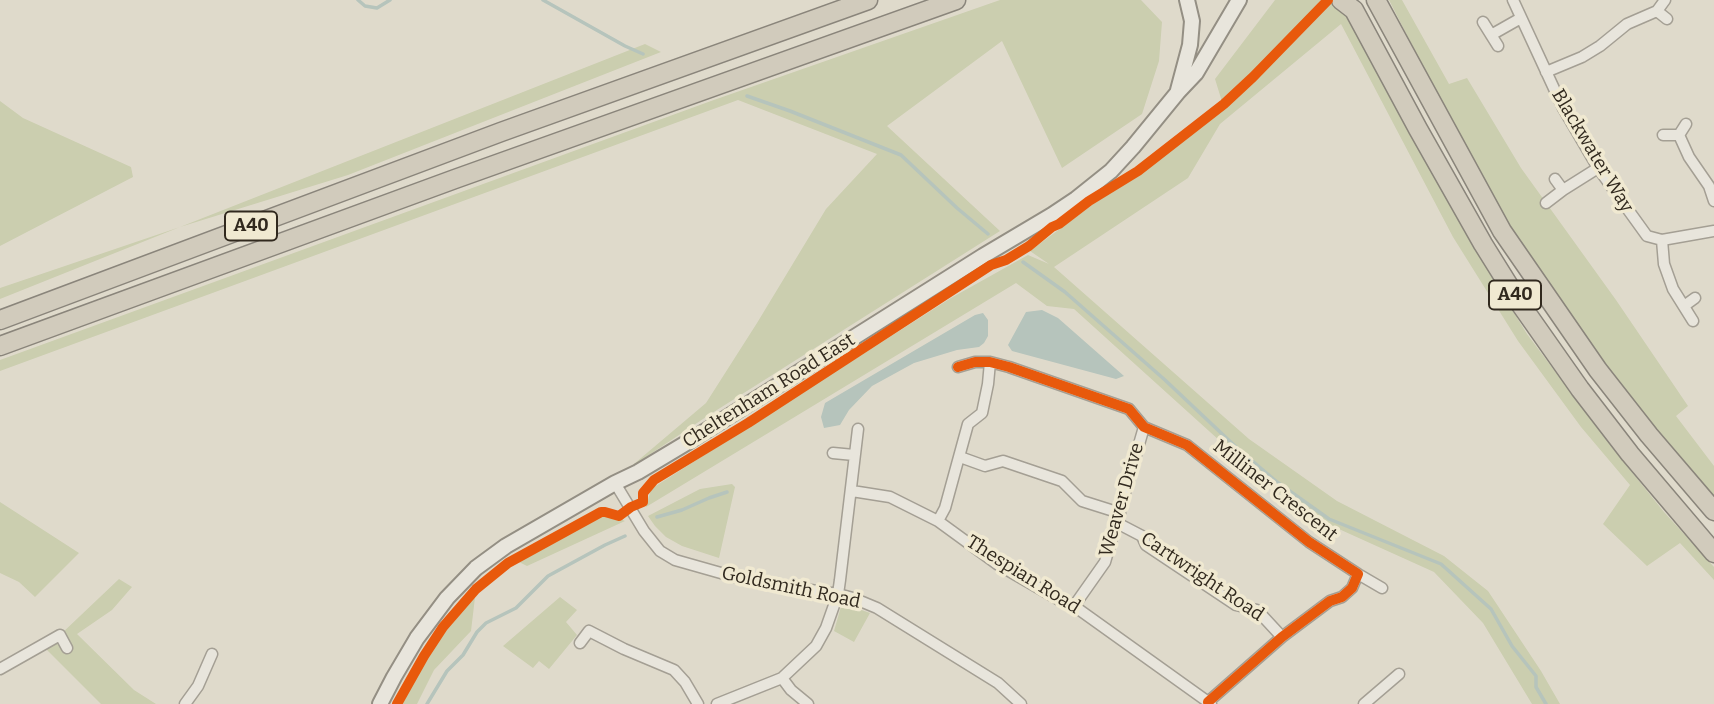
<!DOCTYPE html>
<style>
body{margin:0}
canvas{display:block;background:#dfdacb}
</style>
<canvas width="1714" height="704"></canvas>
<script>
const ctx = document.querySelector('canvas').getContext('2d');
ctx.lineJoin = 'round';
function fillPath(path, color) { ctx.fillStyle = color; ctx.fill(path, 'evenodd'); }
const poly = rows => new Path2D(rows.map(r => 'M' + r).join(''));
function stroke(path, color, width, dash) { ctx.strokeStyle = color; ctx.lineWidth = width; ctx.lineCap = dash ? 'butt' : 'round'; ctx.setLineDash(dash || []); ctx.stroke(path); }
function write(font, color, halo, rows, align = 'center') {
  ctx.font = font + ' Bitter,serif'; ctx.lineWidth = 7; ctx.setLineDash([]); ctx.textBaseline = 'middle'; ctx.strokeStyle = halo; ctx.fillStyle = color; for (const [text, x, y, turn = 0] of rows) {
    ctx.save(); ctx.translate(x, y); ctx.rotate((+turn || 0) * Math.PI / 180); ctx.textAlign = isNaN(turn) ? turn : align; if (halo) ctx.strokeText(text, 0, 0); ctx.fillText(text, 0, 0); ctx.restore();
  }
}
fillPath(poly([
 [1000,0,1141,0,1162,22,1159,61,1142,114,1062,168,1002,41,887,126,1000,231,709,415,628,469,706,403,757,323,826,209,877,154,738,100,0,371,0,360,711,101],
 [1275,0,1326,0,1349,17,1465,233,1527,334,1614,450,1664,512,1714,567,1714,580,1680,543,1647,566,1603,524,1630,485,1581,427,1518,341,1453,237,1341,24,1220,124,1188,178,1054,267,1249,439,1337,501,1444,556,1488,591,1541,671,1560,704,1532,704,1483,623,1434,572,1330,525,1272,488,1074,309,1047,306,1016,283,646,507,651,489,951,298,1028,255,1049,264,1030,251,1138,171,1223,105,1215,79],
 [1389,0,1402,0,1449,84,1467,78,1521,168,1616,300,1688,406,1676,416,1714,466,1714,499,1652,427,1569,319,1506,219,1435,90],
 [645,44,661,52,348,175,180,227,0,299,0,288,180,227],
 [0,101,23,118,131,167,133,177,0,246],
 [732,484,735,487,719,558,682,546,666,537,655,526,648,516,700,489],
 [0,502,79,553,35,597,19,582,0,573],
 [605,512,625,521,527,566,517,561],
 [119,579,132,587,112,610,77,634,134,690,156,704,101,704,42,645,60,635],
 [476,589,471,631,434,670,417,704,397,704,413,671,443,627],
 [560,597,577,610,566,622,577,635,549,669,539,661,533,668,503,646],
 [842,603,870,613,854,642,834,631]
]), '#cbceaf');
fillPath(poly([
 [1042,310,1058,318,1124,376,1116,379,1012,351,1008,345,1026,312],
 [983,313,988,320,988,336,984,343,979,347,957,350,914,363,872,386,849,410,840,425,824,428,821,417,825,403,975,315]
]), '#b6c4bc');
stroke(poly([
 [358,0,365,6,377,8,390,0],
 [543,0,625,46,643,54],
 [747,96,790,111,901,155,957,208,988,234],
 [1023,262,1065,292,1165,380,1237,448,1277,482,1329,519,1441,564,1491,609,1512,646,1536,676,1536,687,1546,704],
 [657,517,682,510,709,498,727,492],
 [427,704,447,671,463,655,477,632,486,623,516,608,548,576,605,545,625,536]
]), '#b6c4bc', 3.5);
const street = poly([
 [1513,0,1563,108,1598,168,1647,236,1662,240,1714,231],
 [1657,11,1665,0],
 [1483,22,1498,46],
 [1491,35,1521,18],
 [1546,72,1582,57,1600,46,1627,24,1657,11,1667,19],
 [1663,135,1679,135,1689,157,1709,186,1714,201],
 [1679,135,1686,124],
 [1555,179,1563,190],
 [1546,203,1563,190,1598,168],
 [1662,240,1664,264,1673,289,1693,321],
 [1684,306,1695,298],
 [958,367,975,362,990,362,1009,367,1129,409,1144,427,1187,445,1309,542,1358,574,1352,588,1342,597,1330,601,1282,637,1208,702],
 [833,453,854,455],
 [960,457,985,466,1003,461,1062,481,1082,501,1120,513],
 [615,483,644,531,660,551,675,560,735,577,769,584,838,594,853,598,877,608,998,683,1021,704],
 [852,491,890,497,938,521,997,564,1063,602,1074,606,1211,704],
 [938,521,945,508,968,424,982,413,988,384,990,362],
 [1117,523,1142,536,1146,545,1236,605,1257,610,1282,637],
 [1358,574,1382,588],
 [1074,606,1105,562,1144,427],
 [580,643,589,631,624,649,674,670,685,682,698,704],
 [0,669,60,635,67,648],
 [782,678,791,690,808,704],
 [185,704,198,686,212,654],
 [717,704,782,678,816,646,826,628,838,594,840,580,858,429],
 [1364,704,1399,674]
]);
const secondary = poly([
 [1178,90,1190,45,1192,21,1187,0],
 [380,704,394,677,417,638,447,598,476,568,506,546,615,483,638,472,688,442,983,256,1052,215,1076,199,1111,171,1133,147,1178,92,1196,73,1239,0]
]);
const highway = poly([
 [1341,0,1354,10,1418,129,1483,244,1521,305,1580,389,1630,454,1714,553],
 [1376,0,1502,231,1598,370,1649,435,1714,511],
 [0,320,501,132,868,0],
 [0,346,455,179,956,0]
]);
stroke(street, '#a49f94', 13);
stroke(secondary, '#948f84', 18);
stroke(highway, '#8a857b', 21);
stroke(street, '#e8e5dc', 10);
stroke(secondary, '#e8e5dc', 14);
stroke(highway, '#d1cbbc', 18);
stroke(poly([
 [958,367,975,362,990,362,1009,367,1129,409,1144,427,1187,445,1309,542,1358,574,1352,588,1342,597,1330,601,1282,637,1208,702],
 [397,704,424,656,443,627,476,589,508,563,601,512,605,512,619,516,631,507,643,502,643,493,654,480,748,423,991,265,1006,260,1029,246,1052,227,1059,224,1089,201,1138,171,1224,104,1253,77,1328,0]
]), '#e8590c', 10);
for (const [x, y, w] of [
 [251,226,52],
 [1515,295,52]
]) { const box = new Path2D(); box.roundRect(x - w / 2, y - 14.5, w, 29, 5); ctx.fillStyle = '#f0e9d1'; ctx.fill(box); stroke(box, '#31291e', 2); }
write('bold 18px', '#31291e', null, [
 ["A40",251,226],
 ["A40",1515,295]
]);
write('19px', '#31291e', '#f0e9d1', [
 ["Blackwater Way",1592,151,59],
 ["Cheltenham Road East",769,391,-32],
 ["Milliner Crescent",1275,491,38],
 ["Weaver Drive",1122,500,-74],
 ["Thespian Road",1023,575,32],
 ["Cartwright Road",1202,577,34],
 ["Goldsmith Road",791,588,12]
]);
</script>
